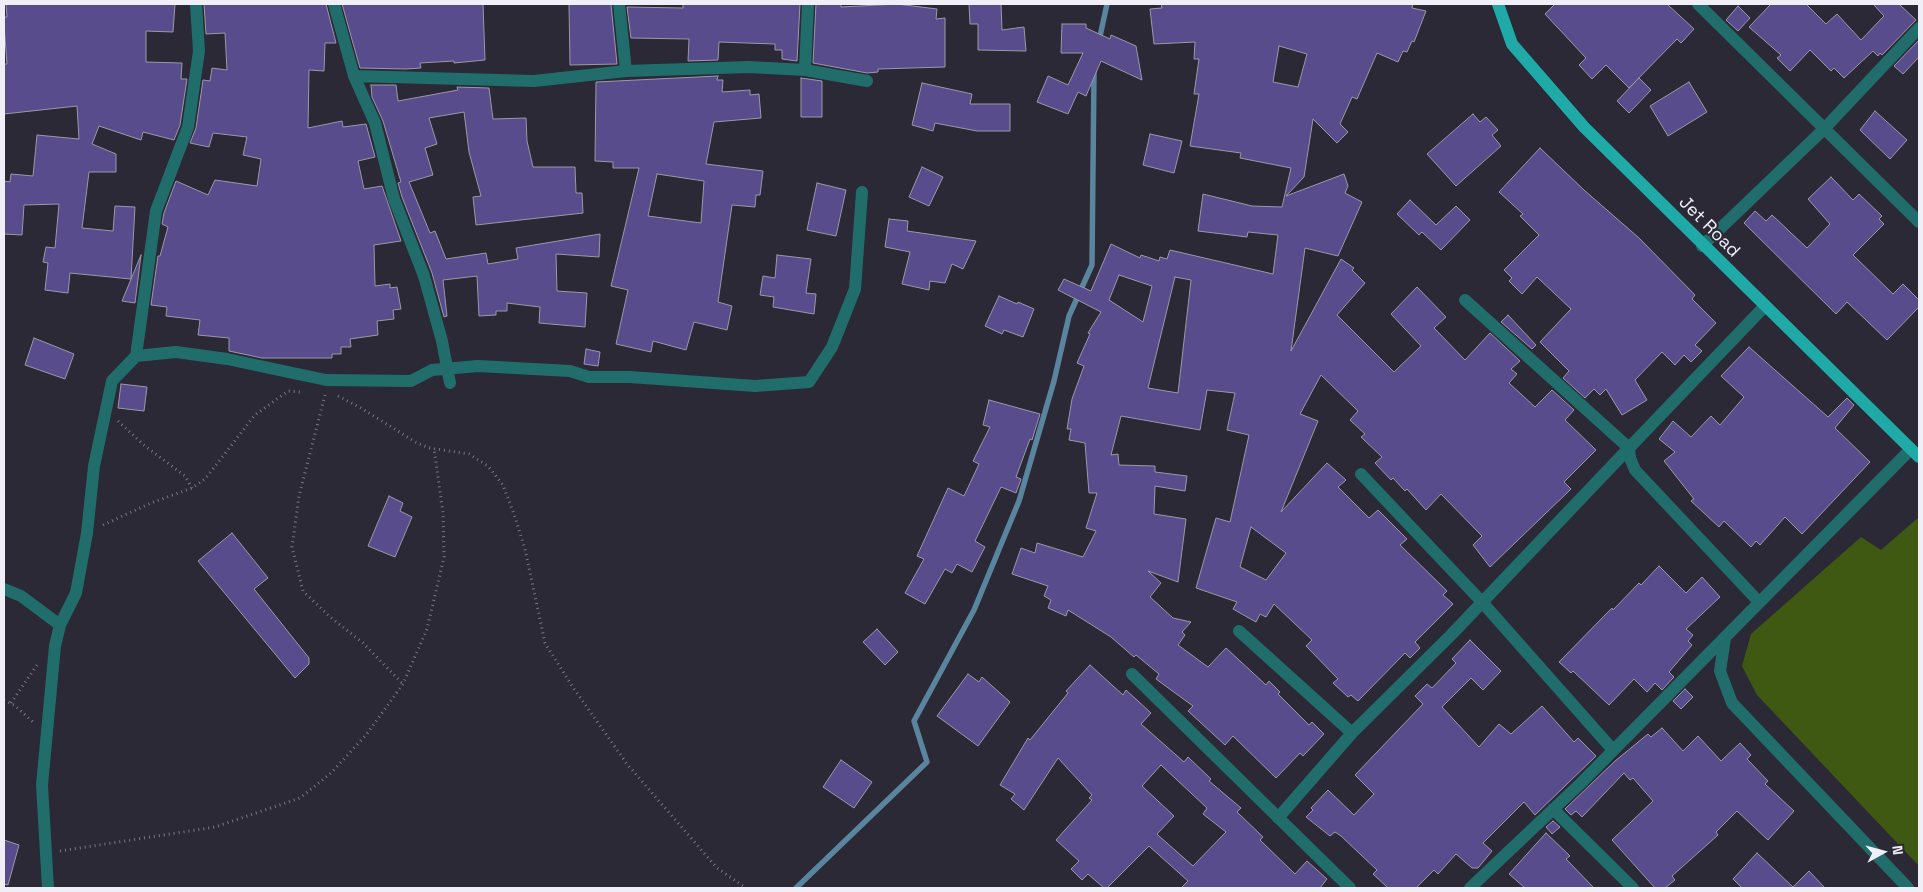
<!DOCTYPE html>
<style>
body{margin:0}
#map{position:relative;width:1923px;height:892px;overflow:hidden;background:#2a2935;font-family:"Space Grotesk",sans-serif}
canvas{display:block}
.frame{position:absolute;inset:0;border:5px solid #f0eff7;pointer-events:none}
.north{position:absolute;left:1858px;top:827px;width:50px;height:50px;-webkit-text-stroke:4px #2a2935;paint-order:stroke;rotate:83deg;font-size:14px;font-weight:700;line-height:20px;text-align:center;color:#f0eff7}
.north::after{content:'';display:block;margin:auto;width:18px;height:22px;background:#f0eff7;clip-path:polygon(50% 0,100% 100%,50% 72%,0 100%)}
</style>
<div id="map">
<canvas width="1923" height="892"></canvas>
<div class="frame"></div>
<div class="north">N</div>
</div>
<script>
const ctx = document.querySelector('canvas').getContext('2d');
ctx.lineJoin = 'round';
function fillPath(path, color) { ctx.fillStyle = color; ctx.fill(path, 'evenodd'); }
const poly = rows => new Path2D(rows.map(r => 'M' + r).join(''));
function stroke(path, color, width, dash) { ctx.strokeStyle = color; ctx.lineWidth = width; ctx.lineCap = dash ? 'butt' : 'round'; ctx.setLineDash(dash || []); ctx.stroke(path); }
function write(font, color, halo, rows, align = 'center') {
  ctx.font = font + ' "Space Grotesk",sans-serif'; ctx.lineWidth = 4; ctx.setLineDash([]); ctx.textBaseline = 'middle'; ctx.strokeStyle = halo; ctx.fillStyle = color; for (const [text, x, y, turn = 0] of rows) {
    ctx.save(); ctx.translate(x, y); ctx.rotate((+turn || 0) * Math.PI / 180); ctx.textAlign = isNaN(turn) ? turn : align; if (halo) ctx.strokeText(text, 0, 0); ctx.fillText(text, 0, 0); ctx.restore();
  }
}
fillPath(poly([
 [1919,517,1919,866,1757,695,1742,666,1751,634,1861,537,1881,550]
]), '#3f5913');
stroke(poly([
 [1099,41,1107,4],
 [796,888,927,762,914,721,974,610,1019,501,1054,381,1069,316,1092,265,1094,72]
]), '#5a859e', 5.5);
const building = poly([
 [6,4,175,4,173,32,146,31,146,62,182,63,181,79,187,79,180,125,174,140,143,132,141,140,99,126,92,144,116,154,116,172,89,172,82,228,113,231,115,206,135,207,131,279,70,273,68,293,45,290,48,263,43,262,46,247,55,248,59,204,24,205,22,235,4,234,4,181,10,182,11,174,33,176,37,135,79,139,77,106,4,114,4,64,7,64,4,24,4,17,7,17,6,4],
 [204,4,326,4,336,43,325,43,324,71,309,70,308,128,342,121,343,127,366,124,375,157,358,161,364,189,382,186,401,241,374,245,375,286,390,284,390,288,397,287,401,309,393,310,394,319,377,321,378,335,350,339,351,347,341,347,341,354,332,354,332,358,262,358,229,351,229,338,198,335,200,320,166,316,167,307,151,305,158,256,160,256,168,227,162,224,164,213,176,181,208,195,215,180,257,186,261,159,243,155,247,137,213,133,209,147,190,143,196,128,203,80,210,81,212,68,227,70,225,33,206,34,204,4],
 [342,4,483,4,485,60,454,63,454,61,420,63,421,68,406,69,360,68,342,4],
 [569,4,611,4,617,64,570,65,569,4],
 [683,4,800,4,797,61,782,59,782,50,775,50,775,44,719,42,718,60,688,61,689,39,631,38,627,7,683,8,683,4],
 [816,4,841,4,841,7,897,4,937,9,936,19,945,18,945,67,878,69,878,72,867,73,813,63,816,4],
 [969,4,1001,4,1002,30,1024,27,1026,51,978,50,978,24,970,24,969,4],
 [1161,4,1413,4,1412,8,1426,11,1414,42,1412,41,1407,52,1403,51,1398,62,1377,53,1357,99,1352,97,1340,124,1348,132,1337,143,1313,119,1304,177,1286,196,1344,174,1348,186,1345,193,1362,202,1338,256,1305,248,1291,351,1341,259,1354,268,1352,270,1365,283,1337,315,1394,372,1421,346,1391,314,1417,287,1446,317,1434,328,1465,360,1490,333,1520,361,1511,369,1517,374,1509,383,1535,407,1552,390,1574,410,1565,420,1596,450,1564,482,1571,489,1490,567,1473,545,1482,536,1441,494,1426,510,1407,489,1405,491,1393,478,1391,480,1375,463,1382,457,1361,437,1365,434,1350,420,1358,411,1321,375,1300,414,1318,421,1281,512,1327,463,1346,480,1338,487,1369,518,1378,510,1407,539,1400,545,1447,591,1443,595,1453,604,1415,642,1420,648,1410,658,1405,653,1358,701,1351,695,1348,697,1333,683,1338,679,1306,646,1312,640,1274,604,1266,617,1260,614,1256,622,1233,609,1237,602,1196,588,1216,518,1230,522,1249,435,1227,430,1235,393,1207,390,1200,430,1121,416,1111,455,1118,454,1119,465,1155,466,1155,472,1187,476,1185,491,1155,486,1154,514,1186,519,1178,582,1148,571,1161,583,1150,597,1173,618,1191,622,1182,632,1185,635,1178,645,1208,667,1226,648,1266,685,1269,681,1280,692,1278,694,1309,725,1312,722,1324,734,1303,756,1300,753,1276,778,1233,736,1225,745,1188,711,1193,706,1156,679,1159,674,1136,655,1134,657,1111,637,1068,610,1066,616,1048,608,1051,600,1044,596,1048,586,1012,574,1021,548,1035,553,1037,543,1083,557,1096,531,1086,528,1097,493,1089,493,1085,443,1069,440,1071,429,1067,429,1072,399,1084,366,1077,363,1090,334,1088,333,1101,312,1058,290,1064,279,1091,291,1111,244,1140,258,1141,255,1159,261,1160,257,1167,259,1170,250,1273,274,1278,235,1248,232,1247,237,1198,231,1203,194,1252,206,1282,207,1291,168,1240,158,1241,153,1190,146,1199,94,1194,94,1199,59,1194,59,1195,42,1154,44,1150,9,1162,8,1161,4],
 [1279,46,1307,54,1298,87,1273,82,1279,46],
 [1119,275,1152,286,1143,322,1109,300,1119,275],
 [1175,277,1191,280,1178,393,1148,388,1175,277],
 [1251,527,1286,553,1266,580,1240,567,1251,527],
 [1555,4,1667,4,1694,29,1681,43,1677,39,1629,88,1606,65,1592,79,1579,65,1586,58,1545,14,1555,4],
 [1771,4,1806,4,1826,24,1837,14,1861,40,1884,16,1873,4,1899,4,1916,20,1882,55,1880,53,1878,56,1873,51,1844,78,1834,68,1831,71,1810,50,1790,71,1777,58,1781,55,1749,27,1771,4],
 [1738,6,1750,18,1738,31,1726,20,1738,6],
 [1062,24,1086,24,1086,28,1110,39,1111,35,1136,46,1142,80,1101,61,1086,96,1078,92,1068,114,1037,102,1048,76,1068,85,1083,53,1061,53,1062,24],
 [1919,40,1919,57,1903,74,1894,66,1919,40],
 [718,76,717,80,723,80,722,92,750,90,750,95,759,94,761,118,714,122,706,164,763,171,760,195,756,195,755,207,732,205,718,302,732,306,727,330,694,322,686,350,653,341,651,352,616,344,628,290,611,286,639,168,613,168,613,162,595,161,596,82,718,76],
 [657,174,704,181,701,223,648,216,657,174],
 [801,78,822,81,822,117,801,117,801,78],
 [1639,78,1651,90,1629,113,1617,101,1639,78],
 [1689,82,1707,112,1668,136,1650,106,1689,82],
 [922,83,972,94,970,104,1010,104,1010,131,977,131,935,123,933,131,912,125,922,83],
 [371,85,396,85,398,101,458,90,457,87,489,88,493,119,526,118,527,141,533,167,575,167,576,193,582,193,583,213,476,225,473,197,481,196,469,152,464,112,429,118,437,144,425,148,433,175,409,182,430,233,435,231,446,259,486,253,488,264,518,259,516,248,600,234,599,257,556,254,557,291,587,293,585,327,539,323,540,307,507,303,507,311,496,311,496,315,479,316,477,276,443,280,447,316,444,317,432,273,402,197,398,183,401,182,383,121,372,97,371,85],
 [1875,111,1907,140,1890,159,1860,130,1875,111],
 [1473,114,1480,122,1486,117,1498,130,1492,135,1501,146,1456,186,1427,154,1473,114],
 [1150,134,1182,141,1174,173,1143,165,1150,134],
 [1540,148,1584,190,1639,238,1695,295,1692,299,1716,323,1695,345,1702,351,1691,362,1684,355,1675,365,1662,352,1635,380,1647,400,1622,415,1606,389,1600,395,1594,389,1585,398,1563,378,1569,371,1540,342,1571,309,1537,277,1522,294,1509,281,1512,278,1504,270,1539,235,1520,216,1523,214,1499,192,1540,148],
 [922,167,943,177,929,206,909,197,922,167],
 [1831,177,1853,200,1859,194,1882,216,1879,219,1884,224,1853,255,1893,294,1903,284,1919,300,1919,307,1887,340,1847,302,1836,314,1744,223,1755,211,1766,221,1772,215,1807,248,1830,224,1808,199,1831,177],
 [817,183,846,190,836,236,807,230,817,183],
 [1410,200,1436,225,1456,206,1470,220,1441,250,1422,232,1419,235,1397,214,1410,200],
 [889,219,908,221,907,231,976,241,963,269,952,264,945,283,930,281,929,290,902,284,910,252,885,247,889,219],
 [141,255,135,303,122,301,141,255],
 [777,255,811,259,806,293,816,294,814,314,773,307,774,297,760,295,763,276,775,278,777,255],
 [999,296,1017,304,1018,302,1034,309,1023,337,1004,330,1002,334,985,326,999,296],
 [1508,315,1536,345,1532,349,1501,322,1508,315],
 [34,338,74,354,65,379,25,365,34,338],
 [1749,347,1828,417,1847,398,1854,405,1835,428,1870,462,1802,534,1785,517,1760,545,1756,541,1751,547,1724,521,1719,527,1691,501,1694,499,1664,461,1675,452,1659,439,1673,421,1691,437,1711,416,1720,425,1744,397,1721,376,1749,347],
 [586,349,600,352,598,366,584,364,586,349],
 [121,384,147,387,144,411,118,408,121,384],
 [989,400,1040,414,1032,440,1030,439,1016,477,1021,479,1016,493,1001,487,975,541,985,547,972,572,957,564,952,573,945,569,925,604,905,593,924,559,917,556,948,488,964,496,979,464,973,461,990,427,983,425,989,400],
 [389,496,403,503,400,511,412,517,395,557,368,546,389,496],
 [232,533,268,578,254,589,309,658,309,664,295,678,198,561,232,533],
 [1659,566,1686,593,1702,577,1720,597,1686,629,1693,635,1688,641,1692,645,1669,672,1674,677,1662,690,1655,683,1647,692,1634,679,1609,705,1573,671,1571,673,1559,662,1612,608,1613,610,1639,583,1641,585,1659,566],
 [877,629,898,652,885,665,863,642,877,629],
 [1470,640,1501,671,1483,690,1471,678,1442,707,1479,747,1499,724,1511,734,1542,706,1574,742,1578,738,1596,756,1535,815,1524,802,1483,843,1492,851,1478,868,1472,868,1456,854,1438,874,1434,870,1416,888,1388,888,1373,874,1377,870,1341,836,1335,832,1330,836,1306,817,1313,810,1311,808,1328,790,1354,815,1374,794,1355,775,1423,704,1415,696,1427,684,1432,688,1456,663,1452,659,1470,640],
 [1090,665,1123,695,1126,690,1151,713,1141,724,1184,762,1188,757,1211,779,1209,781,1241,808,1237,812,1263,837,1260,840,1295,874,1307,861,1327,879,1320,888,1181,888,1188,881,1149,846,1107,888,1104,888,1088,874,1082,880,1071,869,1079,861,1056,840,1092,800,1089,798,1092,795,1058,758,1024,810,1011,799,1015,794,1000,785,1028,738,1030,740,1068,693,1066,691,1090,665],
 [1161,765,1207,808,1203,814,1226,832,1193,866,1159,836,1157,834,1174,816,1142,786,1161,765],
 [968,674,979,682,982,677,1010,702,978,746,937,716,968,674],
 [1685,689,1693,697,1681,709,1673,701,1685,689],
 [1662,728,1683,751,1698,736,1721,761,1740,743,1751,755,1747,759,1768,781,1765,784,1794,811,1768,840,1737,811,1716,832,1718,835,1672,876,1675,880,1665,888,1655,888,1612,840,1653,801,1633,778,1630,780,1624,773,1582,817,1576,811,1571,815,1565,809,1615,761,1648,734,1651,737,1662,728],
 [841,760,872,782,854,808,823,787,841,760],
 [1553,821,1560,827,1552,834,1546,827,1553,821],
 [1546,833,1570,856,1566,859,1594,888,1525,888,1509,874,1546,833],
 [4,840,19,845,8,885,4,884,4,840],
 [1757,853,1793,887,1809,871,1825,888,1742,888,1733,879,1757,853]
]);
fillPath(building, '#594c8c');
stroke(building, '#9b99a8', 1);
stroke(poly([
 [325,395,299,496,292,547,303,591,329,616,363,643,403,684],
 [338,396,361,408,417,443,430,448,469,454,488,466,503,485,514,514,525,549,545,643,572,686,627,764,717,868,746,888],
 [118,421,145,446,185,476,192,488],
 [103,525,151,503,192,488,205,479,255,415,288,391,300,392],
 [4,700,14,705,33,722],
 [11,703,37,665],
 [60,851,215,827,300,798,331,773,366,735,403,684,427,629,444,557,443,513,434,448]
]), '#787781', 3, [1, 4]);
stroke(poly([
 [334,4,354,76,375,123,394,199,424,276,442,341,450,383],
 [619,4,626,71],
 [1698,4,1919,222],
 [805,70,808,4],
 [354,76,534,81,626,71,749,67,805,70,867,81],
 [1702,246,1823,130,1919,28],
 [136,356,176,352,227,359,326,380,411,381,432,370,478,366,570,371,589,377,630,377,755,386,809,382,832,347,855,289,862,192],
 [1361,474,1482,602,1613,750],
 [4,589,21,596,60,625],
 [1759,602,1635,470,1630,458,1629,448,1764,307],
 [1239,631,1352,733],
 [1725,638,1720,671,1732,703,1908,888],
 [1132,674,1350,888],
 [1553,809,1633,888],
 [1278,818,1352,733,1451,635,1629,448,1465,300],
 [48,888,42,785,55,646,60,625,76,593,87,533,94,466,112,381,136,356,156,211,188,127,199,51,196,4],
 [1470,888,1581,783,1911,449]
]), '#216d6b', 12);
stroke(poly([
 [1498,4,1512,44,1584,127,1919,457]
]), '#1faaa7', 12);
write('18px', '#f0eff7', '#2a2935', [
 ["Jet Road",1709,227,45]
]);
</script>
